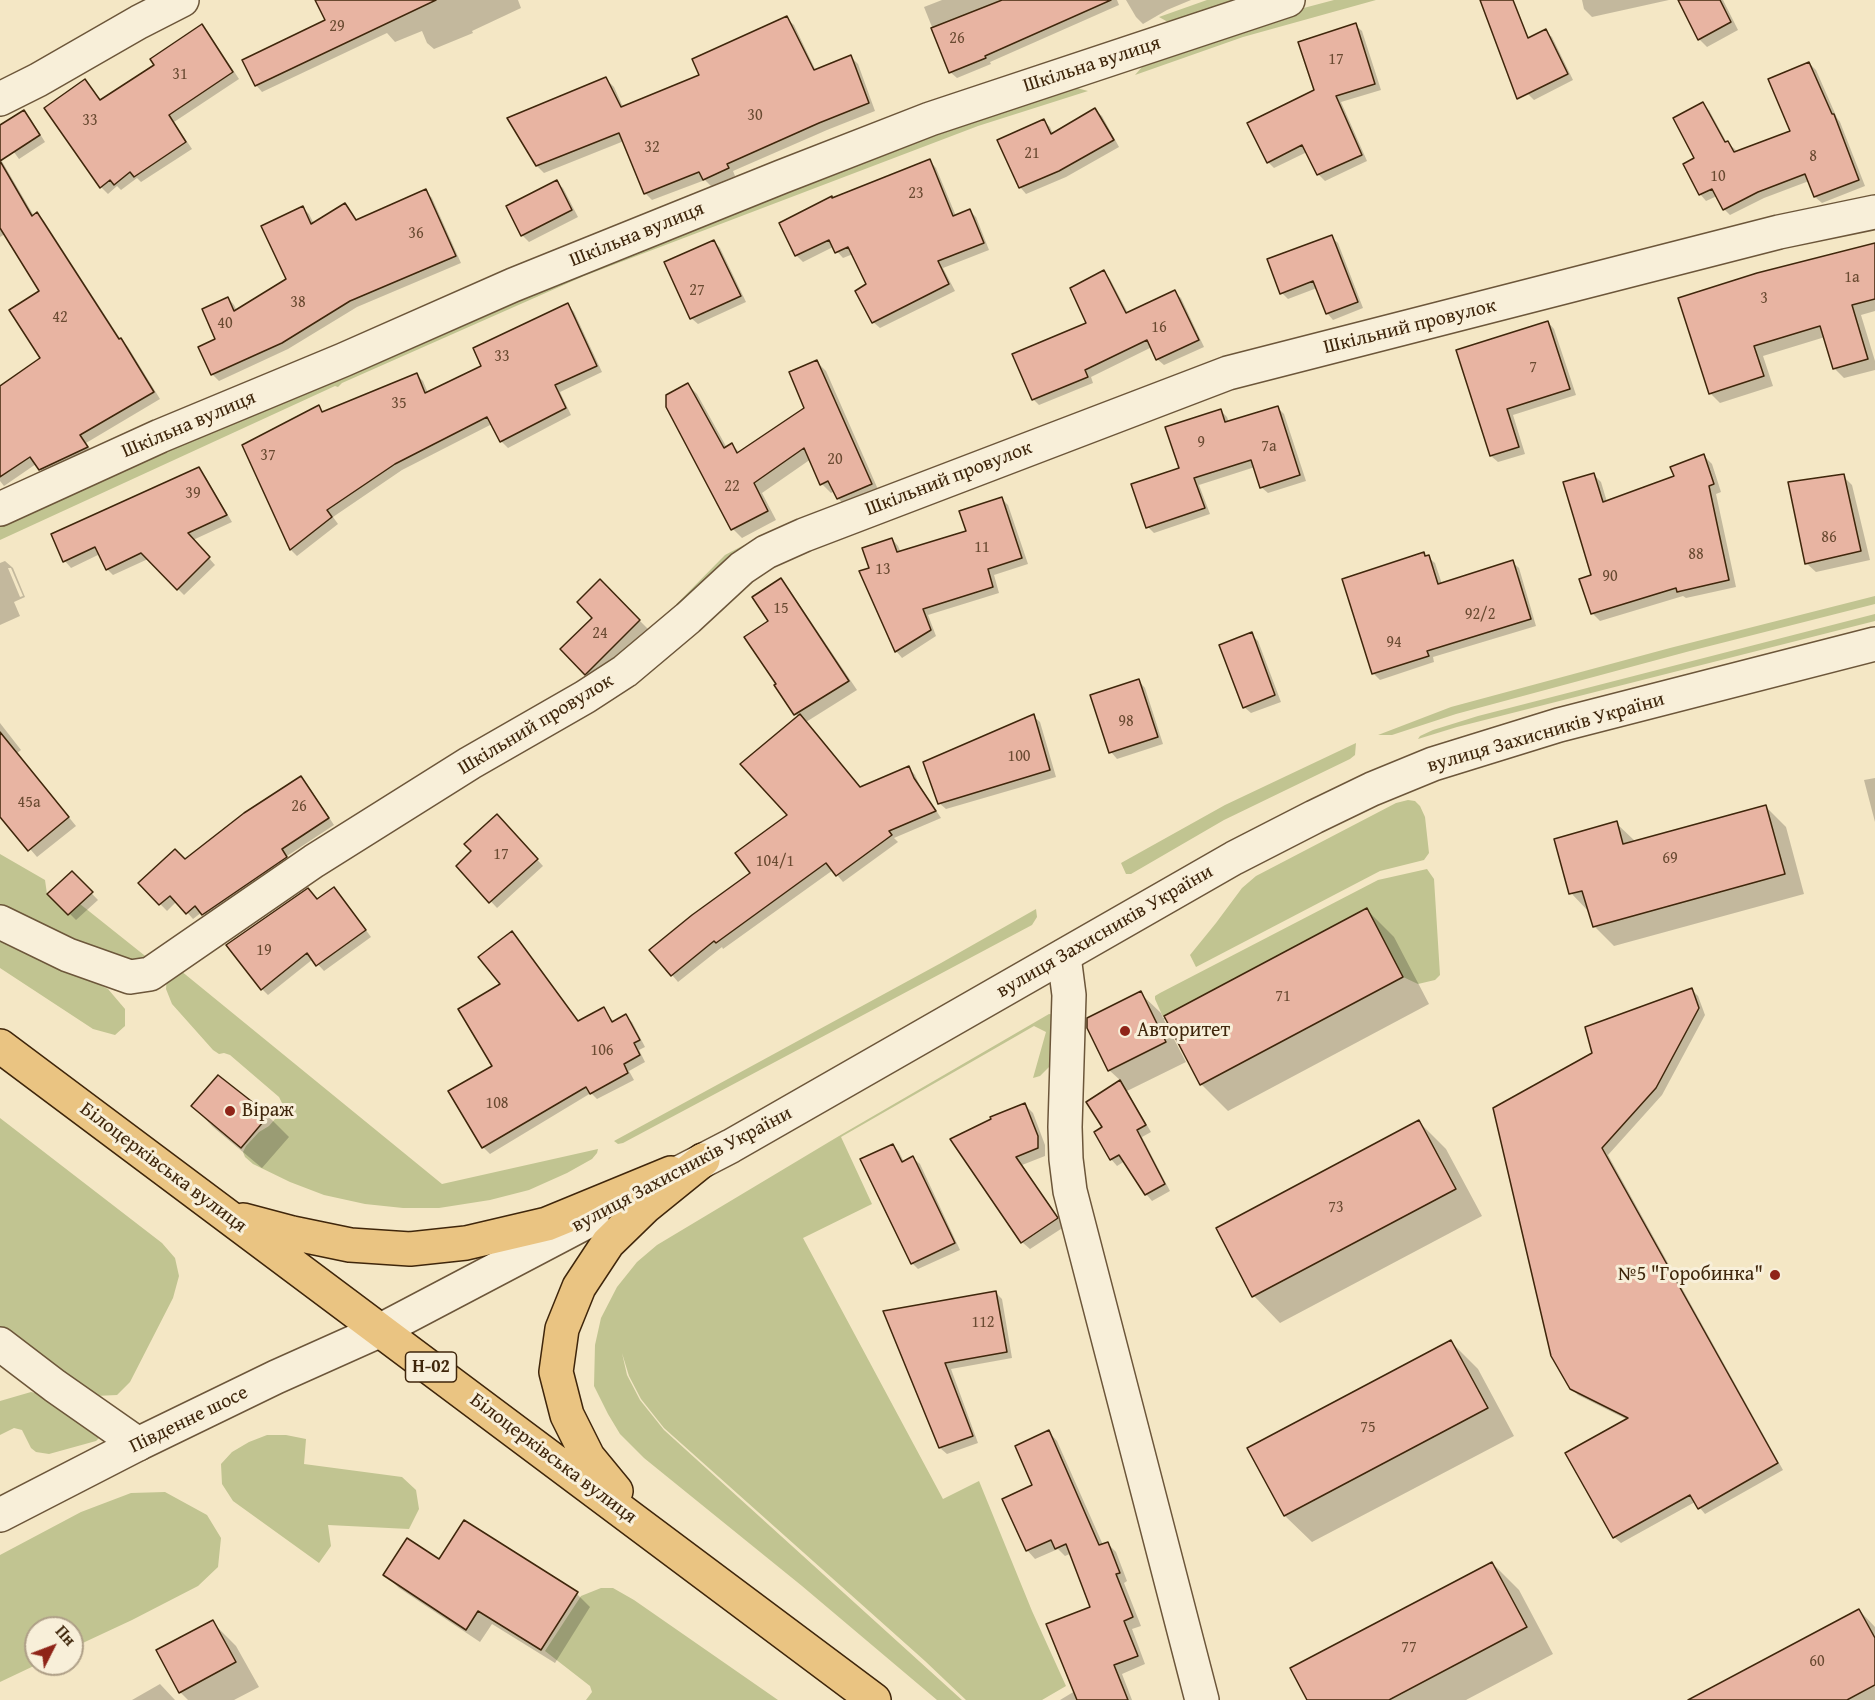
<!DOCTYPE html>
<meta charset="utf-8">
<style>
body{margin:0}
#map{position:relative;width:1875px;height:1700px;overflow:hidden;background:#f4e7c5;font-family:"Gentium Book Plus",serif}
canvas{display:block}
.north{position:absolute;left:24px;top:1616px;width:60px;height:60px;box-sizing:border-box;background:#f8efd9;border:2px solid #ae9f87;border-radius:50%;rotate:48deg;font-size:16px;font-weight:700;line-height:24px;text-align:center;color:#3f260b}
.north::after{content:'';display:block;margin:auto;width:21px;height:27px;background:#8f2418;clip-path:polygon(50% 0,100% 100%,50% 72%,0 100%)}
</style>
<div id="map">
<canvas width="1875" height="1700"></canvas>
<div class="north">Пн</div>
</div>
<script>
const ctx = document.querySelector('canvas').getContext('2d');
ctx.lineJoin = 'round';
function fillPath(path, color) { ctx.fillStyle = color; ctx.fill(path, 'evenodd'); }
const poly = rows => new Path2D(rows.map(r => 'M' + r).join(''));
function stroke(path, color, width, dash) { ctx.strokeStyle = color; ctx.lineWidth = width; ctx.lineCap = dash ? 'butt' : 'round'; ctx.setLineDash(dash || []); ctx.stroke(path); }
function write(font, color, halo, rows, align = 'center') {
  ctx.font = font + ' "Gentium Book Plus",serif'; ctx.lineWidth = 6; ctx.setLineDash([]); ctx.textBaseline = 'middle'; ctx.strokeStyle = halo; ctx.fillStyle = color; for (const [text, x, y, turn = 0] of rows) {
    ctx.save(); ctx.translate(x, y); ctx.rotate((+turn || 0) * Math.PI / 180); ctx.textAlign = isNaN(turn) ? turn : align; if (halo) ctx.strokeText(text, 0, 0); ctx.fillText(text, 0, 0); ctx.restore();
  }
}
fillPath(poly([
 [1207,0,1245,0,1175,23,1168,22,1159,17],
 [1334,0,1376,0,1243,37,1135,75,1142,67,1156,58,1262,19],
 [1073,87,1088,91,978,126,584,276,342,383,338,387,335,386,0,540,0,523,369,359,971,113],
 [1261,353,1252,360,1115,404,811,525,745,553,731,565,671,624,626,663,315,849,234,900,157,958,146,964,132,965,106,960,73,948,16,920,0,910,0,854,45,880,47,894,68,915,80,904,149,959,231,897,594,677,622,657,642,639,725,555,746,544,1106,402,1218,365],
 [904,508,910,508,781,557,740,585,692,628,585,713,499,756,175,966,442,1184,598,1149,597,1153,592,1159,567,1173,529,1190,490,1200,439,1208,403,1208,365,1204,324,1195,290,1182,253,1164,245,1157,243,1152,246,1146,259,1132,269,1126,281,1112,282,1103,279,1097,230,1055,224,1053,219,1054,213,1050,172,1004,166,989,167,976,173,964,362,837,490,758,578,710,644,663,692,623,731,587,784,553],
 [1875,596,1875,604,1690,651,1456,714,1392,735,1378,735,1451,707,1670,648],
 [1875,614,1875,621,1457,727,1418,739,1420,736,1433,730,1478,716],
 [1356,743,1355,755,1350,759,1224,820,1131,874,1126,874,1121,863,1225,805],
 [1408,800,1415,801,1420,806,1425,817,1429,853,1424,860,1380,871,1196,967,1190,955,1216,923,1242,888,1256,876,1396,803],
 [1427,869,1434,879,1440,975,1435,980,1418,984,1403,977,1367,909,1163,1017,1155,999,1155,996,1160,993,1378,880],
 [1036,909,1037,917,1032,925,623,1143,618,1144,614,1141,941,963],
 [0,935,108,989,125,1009,125,1026,115,1035,93,1029,0,968],
 [1049,1014,1056,1015,1051,1065,1040,1076,1033,1078,1046,1032,1034,1026,841,1137,872,1204,803,1238,943,1499,979,1481,1032,1611,1066,1686,1042,1700,966,1700,925,1661,664,1428,641,1399,629,1376,622,1353,627,1375,640,1400,664,1430,962,1700,937,1700,802,1586,644,1458,620,1434,608,1414,594,1386,595,1345,601,1318,617,1287,637,1262,657,1245,839,1136],
 [0,1118,162,1243,175,1258,179,1276,173,1298,130,1382,117,1395,95,1396,0,1329],
 [31,1392,66,1401,101,1436,96,1441,49,1454,36,1452,31,1448,22,1430,14,1428,0,1435,0,1401],
 [267,1435,286,1435,306,1439,304,1464,402,1477,416,1490,419,1509,409,1529,328,1525,331,1546,319,1563,233,1501,222,1484,221,1464,232,1452,249,1442],
 [165,1492,207,1515,221,1538,218,1567,198,1586,132,1620,72,1648,72,1628,36,1628,36,1664,38,1664,0,1682,0,1555,81,1512,131,1493],
 [601,1588,613,1588,634,1600,778,1700,586,1700,592,1692,590,1686,545,1651,581,1596]
]), '#c1c491');
fillPath(poly([
 [317,0,518,0,521,8,472,31,473,33,434,49,427,43,422,31,395,42,387,33,262,92,256,85,327,21],
 [942,0,1117,0,1119,5,990,62,991,64,957,78,950,72,924,7],
 [1126,0,1191,0,1167,10,1143,24,1136,17],
 [1582,0,1669,0,1592,17,1584,9],
 [1679,0,1723,0,1738,30,1707,47,1699,39],
 [786,18,794,25,816,71,851,57,858,64,875,111,827,130,733,171,735,176,711,186,705,180,652,200,645,193,624,141,544,173,537,166,606,79,614,87,623,107,701,76],
 [1355,25,1362,31,1381,90,1341,102,1367,161,1325,181,1318,174,1307,152,1274,168,1268,162,1315,91],
 [202,26,208,32,239,79,174,122,192,149,141,182,137,178,121,190,117,186,108,194,101,187,46,108,85,81,101,101,156,66],
 [1545,31,1552,37,1573,80,1534,100,1528,94,1518,45],
 [1809,63,1816,70,1837,118,1840,122,1865,186,1822,203,1815,197,1809,181,1764,198,1730,215,1724,209,1717,196,1706,201,1700,194,1696,159,1703,104,1709,110,1727,143,1735,149,1737,153,1792,132],
 [1095,110,1102,116,1119,147,1066,177,1026,194,1020,187,1044,121,1050,127,1053,134],
 [23,112,30,118,45,142,19,159,0,133,0,127],
 [0,158,34,216,37,214,44,221,121,340,128,347,160,399,86,443,94,454,47,477,36,464,4,486,0,481,0,388,42,359,41,291,5,234,0,237],
 [930,161,936,168,956,216,970,211,976,217,989,250,943,268,955,291,880,328,873,322,868,285,853,254,843,258,833,247,803,262,796,255],
 [556,182,563,188,578,217,529,242,522,235,508,207],
 [426,191,432,198,461,263,357,307,288,349,219,381,212,374,217,340,228,298,234,305,237,311,288,280,303,208,309,214,314,224,344,205,357,221],
 [1331,237,1338,243,1363,308,1333,320,1327,313,1317,288,1288,299,1282,293],
 [714,241,720,248,746,302,698,324,691,318],
 [1875,244,1875,311,1861,315,1875,361,1875,370,1844,378,1834,368,1825,337,1763,356,1773,386,1720,403,1710,393,1679,299],
 [1104,272,1110,279,1128,313,1174,292,1181,298,1204,347,1164,365,1157,359,1152,347,1091,377,1093,383,1039,405,1033,399,1088,324],
 [568,305,574,312,602,372,560,392,571,415,508,448,501,441,492,424,402,470,333,517,338,524,297,556,291,550,244,446,318,407,324,413,417,375,423,381,428,393,483,367],
 [1548,322,1554,329,1576,395,1513,415,1525,454,1498,462,1491,456,1458,351],
 [817,362,826,371,880,494,847,508,838,498,835,491,831,493,822,484,811,459,762,493,776,520,742,538,733,529,668,407,688,385,697,394,727,448,732,445,740,453,806,409],
 [1278,408,1284,414,1306,481,1268,493,1261,487,1255,467,1199,485,1210,514,1154,533,1148,527,1180,469,1221,411,1227,417,1229,423],
 [1704,456,1712,464,1721,492,1716,494,1736,587,1686,598,1683,596,1600,621,1592,613,1594,475,1601,482,1607,502,1676,477],
 [198,469,205,476,232,522,193,540,215,565,184,595,148,559,113,575,107,569,100,554,71,568,65,561],
 [1843,476,1852,485,1870,560,1816,572,1806,563],
 [1001,498,1008,505,1028,564,994,575,999,593,928,615,936,636,902,658,896,651,871,569,892,539,898,546,901,553,968,532],
 [1423,553,1435,563,1442,584,1512,562,1519,568,1536,626,1433,657,1434,662,1380,680,1373,673],
 [5,561,13,568,25,597,14,602,20,616,0,625,0,563],
 [8,568,11,568,23,596,20,597],
 [780,580,789,589,857,690,806,722,861,789,909,768,915,775,920,786,941,818,894,838,898,842,843,882,833,870,723,949,722,947,678,982,651,950,752,874,789,815,798,717,778,684,770,622],
 [600,581,653,634,599,687,562,649,594,618],
 [1251,634,1258,641,1281,702,1251,713,1244,707],
 [1139,681,1145,688,1163,744,1117,759,1111,752],
 [1033,716,1040,722,1056,777,946,809,939,803],
 [0,723,21,750,17,753,76,826,37,857,0,814],
 [300,778,307,784,334,825,287,856,292,864,210,920,202,912,193,919,177,901,167,911,140,883,185,861],
 [1875,778,1875,822,1864,780],
 [1765,806,1786,827,1804,894,1614,946,1594,926,1590,913,1571,893,1616,823,1636,842],
 [503,822,543,866,497,908,458,866],
 [72,873,98,900,76,920,50,894],
 [308,890,318,900,340,895,371,937,324,971,313,959,268,995,262,989],
 [1367,910,1394,937,1429,1004,1228,1111,1201,1084,1166,1018,1164,1020,1186,1062,1127,1091,1151,1132,1142,1137,1170,1191,1152,1201,1146,1194,1125,1161,1117,1166,1111,1159,1104,1128,1088,1102,1121,1081,1109,1070,1140,993,1161,1013,1163,1018],
 [512,933,579,1022,603,1009,614,1022,626,1016,632,1022,645,1047,639,1050,645,1062,629,1071,634,1080,597,1099,591,1093,490,1154,483,1147,450,1092,494,1067,503,984],
 [1692,990,1698,996,1705,1015,1662,1095,1608,1155,1783,1470,1705,1514,1695,1502,1621,1543,1614,1537,1628,1420,1578,1395,1571,1388,1593,1054],
 [218,1077,268,1116,289,1137,262,1168,213,1127,193,1106],
 [1025,1105,1033,1113,1045,1145,1045,1156,1022,1165,1064,1227,1030,1249,1022,1242,952,1139],
 [1419,1122,1446,1149,1482,1216,1280,1323,1254,1296],
 [893,1145,899,1152,904,1162,913,1158,920,1164,960,1250,918,1269,912,1263],
 [996,1293,1002,1299,1012,1358,951,1369,978,1443,947,1454,940,1448,886,1313],
 [1451,1342,1478,1369,1514,1436,1312,1542,1285,1516,1249,1449],
 [1049,1432,1057,1441,1103,1545,1108,1544,1116,1552,1127,1581,1124,1583,1141,1626,1132,1629,1145,1664,1122,1674,1132,1700,1060,1700,1075,1691,1092,1608,1072,1553,1065,1556,1058,1549,1035,1559,1027,1550,1034,1486],
 [440,1561,577,1594,590,1607,555,1663,492,1624,480,1642,399,1588,385,1575],
 [1492,1563,1519,1590,1553,1654,1466,1700,1309,1700],
 [1859,1610,1875,1627,1875,1700,1691,1700],
 [212,1622,236,1646,259,1687,234,1700,188,1700,180,1692],
 [160,1684,175,1700,132,1700]
]), '#0003');
const building = poly([
 [315,0,436,0,255,86,242,60,325,20,315,0],
 [1002,0,1111,0,985,56,986,58,949,73,931,28,1002,0],
 [1480,0,1513,0,1528,38,1546,29,1568,74,1517,99,1480,0],
 [1678,0,1720,0,1731,22,1698,40,1678,0],
 [787,16,814,70,851,55,869,103,819,123,727,164,729,168,703,180,699,172,644,194,619,133,536,166,507,118,606,77,621,107,699,75,692,59,787,16],
 [1356,23,1375,84,1336,96,1362,155,1317,175,1302,145,1267,163,1247,123,1314,90,1298,42,1356,23],
 [202,24,233,72,169,115,186,142,134,177,130,172,114,185,110,180,100,188,44,108,85,79,100,100,154,65,150,59,202,24],
 [1809,62,1832,114,1834,114,1859,180,1814,197,1805,174,1758,192,1723,210,1712,189,1699,195,1683,164,1694,158,1673,118,1703,102,1725,142,1728,141,1734,152,1790,131,1768,79,1809,62],
 [1095,108,1114,140,1059,171,1019,188,997,140,1044,119,1051,134,1095,108],
 [24,110,40,135,0,161,0,125,24,110],
 [930,159,953,216,970,209,984,243,938,261,949,284,872,323,855,291,866,284,848,247,835,253,829,240,795,256,779,223,832,196,832,198,930,159],
 [0,161,32,216,37,212,119,339,121,338,154,392,80,435,88,447,39,470,30,457,0,477,0,386,40,358,9,310,39,291,0,228,0,161],
 [557,180,572,210,521,236,506,206,557,180],
 [426,189,456,256,350,301,282,343,211,375,198,347,215,339,202,309,228,297,234,311,286,279,261,226,303,206,311,224,345,203,356,220,426,189],
 [1332,235,1358,302,1326,314,1313,281,1280,294,1267,259,1332,235],
 [714,240,741,296,690,319,664,262,714,240],
 [1875,243,1875,299,1852,305,1868,359,1833,369,1820,326,1754,346,1764,376,1709,394,1678,298,1757,273,1875,243],
 [1104,270,1126,313,1175,290,1199,340,1156,360,1147,340,1085,370,1088,377,1032,400,1012,354,1086,323,1070,288,1104,270],
 [568,303,597,366,555,385,566,408,500,442,487,417,395,464,327,510,332,517,290,550,242,445,319,405,322,412,417,373,425,393,481,366,473,348,568,303],
 [1548,321,1570,389,1507,409,1519,447,1490,456,1456,350,1548,321],
 [817,360,872,484,837,499,828,481,820,485,804,448,754,483,768,511,731,530,666,407,666,395,688,383,724,448,732,443,737,453,804,408,789,372,817,360],
 [1278,406,1300,475,1260,488,1251,460,1194,478,1205,508,1146,528,1131,484,1179,468,1165,427,1221,409,1225,422,1278,406],
 [1704,454,1714,484,1709,486,1729,580,1677,592,1676,588,1591,614,1579,579,1591,575,1563,482,1594,473,1603,502,1674,476,1670,467,1704,454],
 [199,467,227,515,188,533,210,557,177,590,141,553,106,570,95,547,63,562,51,534,199,467],
 [1844,474,1861,551,1805,564,1788,482,1844,474],
 [1002,497,1022,558,988,569,993,587,923,609,931,630,895,652,859,571,869,568,862,548,892,538,897,552,966,531,959,511,1002,497],
 [1424,552,1425,556,1429,555,1438,584,1513,560,1531,619,1427,651,1429,656,1372,674,1342,579,1424,552],
 [781,578,849,681,794,715,774,685,776,684,744,637,768,621,752,597,781,578],
 [600,579,640,620,585,675,560,649,592,618,577,602,600,579],
 [1252,632,1275,695,1243,708,1219,645,1252,632],
 [1139,679,1158,737,1109,753,1090,695,1139,679],
 [800,714,860,787,909,766,914,778,936,811,889,831,892,835,836,876,826,863,716,943,714,941,671,976,649,950,692,915,750,873,735,853,787,815,740,764,800,714],
 [1034,714,1050,770,938,804,923,762,1034,714],
 [0,732,69,817,28,851,0,817,0,732],
 [301,776,329,818,282,849,287,857,202,915,195,906,186,914,170,896,159,905,138,883,175,849,185,859,244,813,301,776],
 [1766,805,1785,874,1593,927,1582,891,1569,894,1554,839,1617,821,1623,844,1766,805],
 [497,814,538,859,489,903,456,866,471,851,464,844,497,814],
 [72,871,93,892,68,915,47,894,72,871],
 [334,887,366,930,316,966,307,953,261,990,226,945,308,888,317,899,334,887],
 [1367,908,1403,977,1200,1085,1164,1016,1367,908],
 [512,931,578,1021,604,1007,612,1022,626,1014,640,1040,634,1043,640,1055,624,1064,628,1073,590,1094,586,1087,482,1148,448,1091,492,1066,458,1009,500,984,478,957,512,931],
 [1692,988,1699,1008,1656,1088,1602,1148,1778,1463,1698,1509,1690,1495,1613,1538,1565,1453,1628,1418,1570,1389,1551,1356,1493,1108,1592,1053,1585,1027,1692,988],
 [1141,991,1166,1042,1108,1071,1087,1028,1087,1018,1141,991],
 [218,1075,269,1115,241,1148,191,1106,218,1075],
 [1120,1080,1146,1125,1137,1130,1165,1184,1145,1195,1119,1155,1110,1160,1094,1132,1102,1127,1086,1102,1120,1080],
 [1025,1103,1038,1136,1038,1148,1016,1157,1058,1218,1021,1243,950,1139,991,1119,990,1117,1025,1103],
 [1419,1120,1456,1189,1252,1297,1216,1228,1419,1120],
 [893,1144,902,1162,913,1156,955,1243,911,1264,860,1159,893,1144],
 [996,1291,1007,1352,945,1363,973,1436,939,1448,883,1311,996,1291],
 [1451,1340,1488,1408,1284,1516,1247,1448,1451,1340],
 [1049,1430,1099,1545,1108,1542,1120,1573,1116,1574,1133,1617,1124,1621,1138,1656,1114,1665,1128,1700,1077,1700,1046,1624,1090,1607,1066,1544,1055,1549,1051,1540,1026,1551,1002,1499,1032,1485,1015,1446,1049,1430],
 [464,1520,578,1592,541,1650,478,1611,466,1630,383,1575,407,1538,439,1559,464,1520],
 [1492,1562,1527,1627,1389,1700,1307,1700,1290,1668,1492,1562],
 [1859,1609,1875,1638,1875,1685,1847,1700,1688,1700,1859,1609],
 [213,1620,236,1662,179,1693,156,1650,213,1620]
]);
fillPath(building, '#e8b4a2');
stroke(building, '#3f260b', 1.5);
const minor = poly([
 [0,99,38,80,139,22,182,0],
 [0,509,160,436,343,360,513,285,781,177,930,119,1288,0],
 [0,922,68,955,130,977,150,974,314,861,470,763,585,697,625,671,688,618,742,568,766,552,804,535,1228,373,1779,232,1875,212],
 [1064,956,1069,995,1065,1127,1066,1159,1070,1191,1202,1700],
 [0,1344,55,1386,138,1444]
]);
const tertiary = poly([
 [677,1174,731,1146,1234,858,1314,817,1372,789,1433,764,1559,725,1875,644],
 [0,1515,138,1444,276,1377,381,1330,592,1219]
]);
const primary = poly([
 [0,1046,874,1700],
 [243,1220,292,1233,350,1245,410,1249,466,1243,547,1224,671,1173],
 [616,1491,588,1457,567,1415,556,1372,562,1329,579,1287,608,1243,645,1207,703,1160]
]);
stroke(minor, '#6c563a', 36);
stroke(tertiary, '#6c563a', 36);
stroke(primary, '#3f260b', 36);
stroke(minor, '#f8efd9', 33);
stroke(tertiary, '#f8efd9', 33);
stroke(primary, '#eac482', 33);
for (const [x, y, r, color] of [
 [1125,1031,6,"#8f2418"],
 [230,1111,6,"#8f2418"],
 [1775,1275,6,"#8f2418"]
]) { const dot = new Path2D(); dot.arc(x, y, r, 0, 2 * Math.PI); ctx.fillStyle = color; ctx.fill(dot); stroke(dot, '#f8efd9', 2); }
write('16px', '#694a31', null, [
 ["29",337,27],
 ["26",957,39],
 ["17",1336,60],
 ["31",180,75],
 ["30",755,116],
 ["33",90,121],
 ["32",652,148],
 ["21",1032,154],
 ["8",1813,157],
 ["10",1718,177],
 ["23",916,194],
 ["36",416,234],
 ["1а",1852,278],
 ["27",697,291],
 ["3",1764,299],
 ["38",298,303],
 ["42",60,318],
 ["40",225,324],
 ["16",1159,328],
 ["33",502,357],
 ["7",1533,368],
 ["35",399,404],
 ["9",1201,443],
 ["7а",1269,447],
 ["37",268,456],
 ["20",835,460],
 ["22",732,487],
 ["39",193,494],
 ["86",1829,538],
 ["11",982,548],
 ["88",1696,555],
 ["13",883,570],
 ["90",1610,577],
 ["15",781,609],
 ["92/2",1480,615],
 ["24",600,634],
 ["94",1394,643],
 ["98",1126,722],
 ["100",1019,757],
 ["45а",29,803],
 ["26",299,807],
 ["17",501,855],
 ["69",1670,859],
 ["104/1",775,862],
 ["19",264,951],
 ["71",1283,997],
 ["106",602,1051],
 ["108",497,1104],
 ["73",1336,1208],
 ["112",983,1323],
 ["75",1368,1428],
 ["77",1409,1648],
 ["60",1817,1662]
]);
for (const [x, y, w] of [
 [431,1367,51]
]) { const box = new Path2D(); box.roundRect(x - w / 2, y - 15, w, 30, 4.5); ctx.fillStyle = '#f8efd9'; ctx.fill(box); stroke(box, '#3f260b', 1.5); }
write('bold 18px', '#3f260b', null, [
 ["Н-02",431,1367]
]);
write('20px', '#3f260b', '#f8efd9', [
 ["Шкільна вулиця",1092,65,-18],
 ["Шкільна вулиця",637,235,-22],
 ["Шкільний провулок",1410,327,-14],
 ["Шкільна вулиця",189,425,-23],
 ["Шкільний провулок",949,479,-21],
 ["Шкільний провулок",536,725,-31],
 ["вулиця Захисників України",1546,733,-16],
 ["вулиця Захисників України",1105,932,-30],
 ["Білоцерківська вулиця",163,1168,37],
 ["вулиця Захисників України",682,1170,-28],
 ["Південне шосе",189,1420,-26],
 ["Білоцерківська вулиця",553,1459,37]
]);
write('20px', '#3f260b', '#f8efd9', [
 ["Авторитет",1137,1031],
 ["Віраж",242,1111],
 ["№5 \"Горобинка\"",1763,1275,"right"]
], 'left');
</script>
